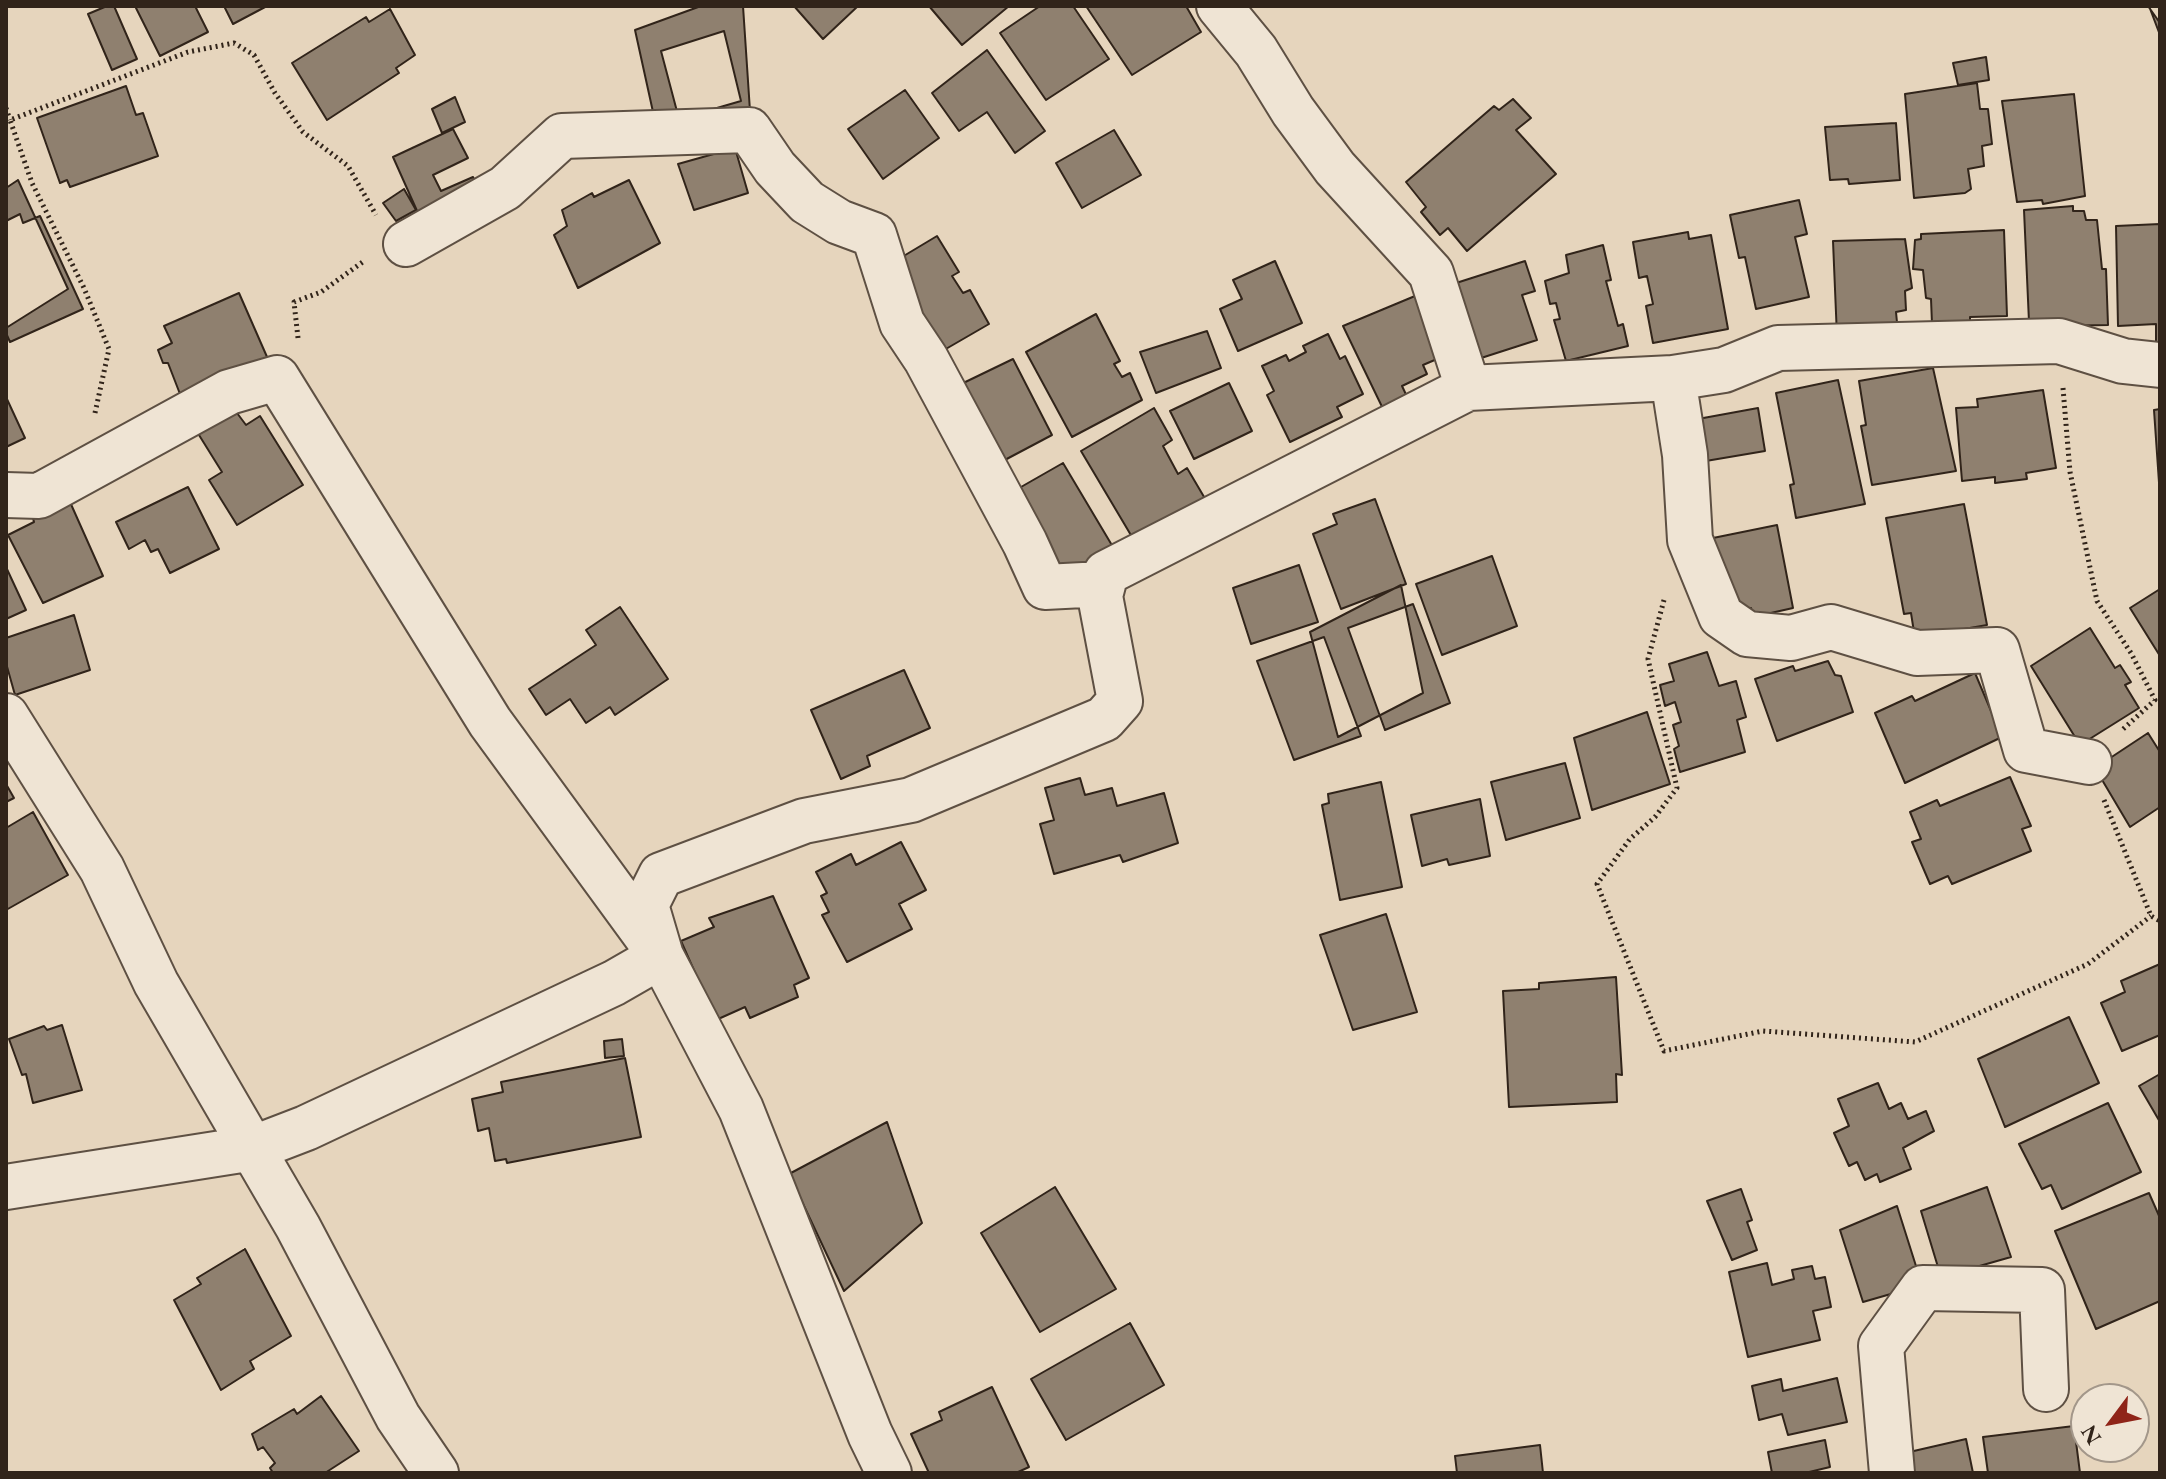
<!DOCTYPE html>
<style>
body{margin:0}
#map{position:relative;width:2166px;height:1479px;overflow:hidden;background:#e6d5bd;font-family:"EB Garamond",serif}
canvas{display:block}
.frame{position:absolute;inset:0;border:8px solid #31241a;pointer-events:none}
.north{position:absolute;left:2070px;top:1383px;width:80px;height:80px;box-sizing:border-box;background:#efe4d4;border:2px solid #a3978a;border-radius:50%;rotate:238deg;font-size:22px;font-weight:700;line-height:32px;text-align:center;color:#31241a}
.north::after{content:'';display:block;margin:auto;width:28px;height:36px;background:#8f2418;clip-path:polygon(50% 0,100% 100%,50% 72%,0 100%)}
</style>
<div id="map">
<canvas width="2166" height="1479"></canvas>
<div class="frame"></div>
<div class="north">N</div>
</div>
<script>
const ctx = document.querySelector('canvas').getContext('2d');
ctx.lineJoin = 'round';
function fillPath(path, color) { ctx.fillStyle = color; ctx.fill(path, 'evenodd'); }
const poly = rows => new Path2D(rows.map(r => 'M' + r).join(''));
function stroke(path, color, width, dash) { ctx.strokeStyle = color; ctx.lineWidth = width; ctx.lineCap = dash ? 'butt' : 'round'; ctx.setLineDash(dash || []); ctx.stroke(path); }
const building = poly([
 [107,6,114,6,137,59,112,70,88,14,107,6],
 [135,6,195,6,208,32,160,56,135,6],
 [224,6,267,6,233,24,224,6],
 [701,6,743,6,751,126,655,121,635,30,701,6],
 [794,6,858,6,823,39,794,6],
 [929,6,1009,6,962,45,929,6],
 [1040,6,1073,6,1109,59,1046,100,1000,33,1040,6],
 [1086,6,1186,6,1201,32,1132,75,1086,6],
 [2148,6,2160,6,2160,23,2148,6],
 [2149,6,2160,6,2160,35,2149,6],
 [390,9,415,55,396,68,399,73,327,120,292,63,366,17,369,22,390,9],
 [724,31,741,101,679,119,661,51,724,31],
 [987,50,1045,131,1015,153,987,112,959,131,932,93,987,50],
 [1986,57,1989,80,1958,85,1953,63,1986,57],
 [1977,83,1980,109,1988,109,1992,144,1982,146,1984,166,1968,169,1971,189,1965,193,1914,198,1905,94,1977,83],
 [126,86,136,115,143,113,158,156,70,187,67,180,60,183,37,118,126,86],
 [905,90,939,138,883,179,848,129,905,90],
 [2074,94,2085,196,2043,204,2042,200,2017,202,2002,101,2074,94],
 [455,97,465,122,442,133,432,109,455,97],
 [1513,99,1531,118,1516,130,1556,174,1467,251,1448,228,1440,235,1421,212,1426,207,1406,182,1494,106,1499,110,1513,99],
 [1896,123,1900,180,1849,184,1848,179,1830,180,1825,127,1896,123],
 [453,129,468,158,433,175,441,191,473,177,480,193,422,222,393,157,453,129],
 [1114,130,1141,175,1082,208,1056,163,1114,130],
 [735,148,748,193,694,210,678,164,735,148],
 [18,180,68,289,6,328,6,188,18,180],
 [629,180,660,243,578,288,554,235,567,226,562,210,592,193,594,197,629,180],
 [404,189,416,210,396,221,383,203,404,189],
 [1799,200,1807,234,1795,237,1809,297,1756,309,1745,257,1739,258,1730,215,1799,200],
 [2073,206,2073,211,2084,211,2086,220,2097,220,2102,269,2106,269,2108,325,2056,326,2029,322,2024,210,2073,206],
 [20,214,23,223,40,216,83,309,10,342,6,333,6,221,20,214],
 [2160,224,2160,347,2156,347,2156,324,2118,326,2116,226,2160,224],
 [2004,230,2007,316,1970,317,1970,321,1932,324,1931,299,1926,298,1923,270,1913,269,1915,240,1921,239,1921,234,2004,230],
 [1688,232,1689,239,1711,235,1728,329,1653,343,1646,306,1653,304,1647,276,1639,278,1633,242,1688,232],
 [937,236,959,272,952,276,963,293,970,290,989,324,932,357,887,266,937,236],
 [1905,239,1912,288,1905,291,1906,310,1896,312,1898,333,1837,337,1833,241,1905,239],
 [1603,245,1611,280,1606,281,1618,326,1623,324,1628,346,1566,361,1554,320,1560,319,1556,303,1550,304,1545,281,1569,273,1566,255,1603,245],
 [1275,261,1302,323,1238,351,1220,309,1242,299,1233,280,1275,261],
 [1525,261,1535,291,1522,295,1537,340,1478,359,1453,284,1525,261],
 [239,293,271,366,180,394,168,363,163,363,158,350,172,343,164,326,239,293],
 [1415,296,1444,356,1423,365,1427,374,1402,386,1410,403,1386,415,1343,326,1415,296],
 [1096,314,1120,361,1114,364,1122,377,1130,373,1142,400,1072,437,1026,352,1096,314],
 [1207,331,1221,368,1156,393,1140,352,1207,331],
 [1328,334,1340,359,1345,356,1363,394,1337,407,1342,417,1290,442,1267,395,1274,391,1262,366,1286,355,1289,361,1306,352,1303,346,1328,334],
 [1013,359,1052,435,1001,462,955,387,1013,359],
 [1933,368,1956,471,1872,485,1861,426,1866,425,1859,381,1933,368],
 [1838,380,1865,504,1796,518,1790,485,1794,484,1776,393,1838,380],
 [1229,383,1252,431,1194,459,1170,411,1229,383],
 [2043,390,2056,468,2026,473,2027,479,1995,483,1995,477,1962,481,1956,408,1978,407,1977,399,2043,390],
 [6,397,25,438,6,447,6,397],
 [231,405,246,425,260,416,303,485,237,525,209,480,222,472,194,427,231,405],
 [1154,408,1172,440,1163,446,1178,474,1187,468,1210,507,1138,547,1081,451,1154,408],
 [1758,408,1765,451,1694,463,1687,421,1758,408],
 [2160,409,2160,497,2154,410,2160,409],
 [1063,463,1113,547,1058,578,1007,495,1063,463],
 [188,487,219,549,170,573,158,549,151,552,145,540,129,549,116,522,188,487],
 [1375,499,1406,584,1341,609,1313,534,1337,524,1333,514,1375,499],
 [70,502,103,576,43,603,8,535,34,522,33,518,70,502],
 [1964,504,1987,625,1947,632,1916,645,1911,613,1904,614,1886,518,1964,504],
 [1777,525,1793,608,1753,617,1751,608,1727,613,1713,538,1777,525],
 [1492,556,1517,626,1442,655,1416,584,1492,556],
 [1299,565,1318,622,1251,644,1233,588,1299,565],
 [6,567,26,610,6,619,6,567],
 [1401,585,1423,693,1338,737,1310,632,1401,585],
 [2160,589,2160,656,2130,608,2160,589],
 [1413,604,1450,703,1385,730,1348,628,1413,604],
 [620,607,668,679,615,715,610,707,586,723,570,699,546,715,529,689,596,645,586,630,620,607],
 [74,615,90,670,15,695,6,663,6,638,74,615],
 [2090,628,2115,668,2120,665,2131,682,2125,685,2139,708,2080,745,2031,666,2090,628],
 [1324,637,1361,736,1294,760,1257,661,1324,637],
 [1707,652,1719,686,1736,681,1746,717,1737,720,1745,752,1680,772,1674,749,1679,746,1673,725,1681,722,1675,702,1665,706,1660,685,1674,681,1669,664,1707,652],
 [1828,661,1835,675,1841,676,1853,712,1777,741,1755,679,1793,666,1795,671,1828,661],
 [904,670,930,728,867,756,870,766,841,779,811,710,904,670],
 [1975,673,2002,737,1905,783,1875,713,1912,696,1915,701,1975,673],
 [1647,712,1670,784,1592,810,1574,738,1647,712],
 [2148,733,2160,752,2160,807,2130,827,2095,768,2148,733],
 [1565,763,1580,818,1506,840,1491,782,1565,763],
 [2010,777,2031,826,2022,829,2031,851,1952,884,1948,876,1930,884,1912,842,1921,839,1910,812,1937,800,1940,806,2010,777],
 [1080,778,1085,795,1112,788,1117,806,1164,793,1178,843,1123,862,1120,855,1054,874,1040,824,1054,820,1045,788,1080,778],
 [1381,782,1402,887,1340,900,1322,805,1329,803,1328,794,1381,782],
 [6,784,14,798,6,802,6,784],
 [1480,799,1490,856,1449,865,1447,859,1422,866,1411,815,1480,799],
 [33,812,68,875,6,910,6,828,33,812],
 [901,842,926,890,899,904,912,929,847,962,822,915,829,912,821,896,827,893,816,872,851,854,856,865,901,842],
 [773,896,809,978,794,985,798,997,750,1018,745,1007,716,1020,681,941,714,927,709,918,773,896],
 [1386,914,1417,1012,1353,1030,1320,935,1386,914],
 [2160,964,2160,1035,2122,1051,2101,1003,2125,992,2121,981,2160,964],
 [1616,977,1622,1075,1616,1074,1617,1102,1509,1107,1503,991,1539,989,1539,983,1616,977],
 [2069,1017,2099,1083,2005,1127,1978,1059,2069,1017],
 [62,1025,82,1090,33,1103,26,1074,22,1075,9,1039,44,1026,47,1030,62,1025],
 [622,1039,624,1056,605,1058,604,1041,622,1039],
 [625,1058,641,1137,507,1163,506,1159,495,1161,489,1128,478,1131,472,1099,503,1092,501,1082,625,1058],
 [2160,1074,2160,1122,2139,1086,2160,1074],
 [1878,1083,1889,1109,1901,1103,1908,1119,1926,1111,1934,1131,1903,1148,1911,1169,1880,1182,1877,1174,1865,1180,1857,1162,1849,1166,1834,1133,1849,1126,1838,1099,1878,1083],
 [2108,1103,2141,1172,2062,1209,2051,1185,2042,1189,2019,1144,2108,1103],
 [887,1122,922,1223,844,1291,789,1174,887,1122],
 [1055,1187,1116,1289,1040,1332,981,1233,1055,1187],
 [1987,1187,2011,1257,1941,1277,1921,1211,1987,1187],
 [1741,1189,1752,1220,1747,1222,1757,1250,1732,1260,1707,1201,1741,1189],
 [2149,1193,2160,1218,2160,1301,2096,1329,2055,1231,2149,1193],
 [1897,1206,1922,1285,1863,1302,1840,1230,1897,1206],
 [245,1249,291,1336,250,1361,254,1369,221,1390,174,1300,201,1284,197,1278,245,1249],
 [1767,1263,1772,1285,1794,1279,1792,1270,1812,1266,1815,1279,1825,1277,1831,1307,1813,1311,1820,1340,1748,1357,1729,1272,1767,1263],
 [1130,1323,1164,1385,1066,1440,1031,1379,1130,1323],
 [1837,1378,1847,1422,1788,1435,1782,1414,1759,1420,1752,1386,1781,1379,1783,1391,1837,1378],
 [992,1387,1029,1467,1016,1473,929,1473,911,1434,942,1420,939,1412,992,1387],
 [321,1396,359,1451,325,1473,273,1473,270,1468,275,1463,263,1447,258,1450,252,1434,294,1409,297,1414,321,1396],
 [2074,1426,2080,1473,1988,1473,1983,1437,2074,1426],
 [1966,1439,1973,1473,1909,1473,1905,1453,1966,1439],
 [1825,1440,1830,1467,1805,1473,1772,1473,1768,1452,1825,1440],
 [1540,1445,1543,1473,1457,1473,1455,1456,1540,1445]
]);
fillPath(building, '#8f806f');
stroke(building, '#31241a', 2);
const minor = poly([
 [1219,6,1256,51,1293,111,1335,168,1431,273,1468,388],
 [406,244,505,188,562,136,749,130,775,168,807,202,839,222,874,235,902,323,926,359,1025,543,1045,587,1103,584],
 [1673,378,1685,455,1690,540,1721,616,1747,634,1791,638,1831,627,1917,653,1997,650,2026,750,2089,762],
 [6,495,39,496,229,392,277,378,490,722,661,956,741,1109,870,1434,889,1473],
 [6,716,102,869,156,983,298,1227,398,1417,436,1473],
 [6,1187,254,1148,306,1128,614,983,661,956,646,905,661,875,804,821,911,800,1104,719,1120,701,1100,596,1106,573,1468,388,1673,378,1724,370,1778,348,2059,341,2123,361,2160,365],
 [1892,1473,1881,1346,1923,1288,2042,1290,2046,1389]
]);
stroke(minor, '#5e5043', 48);
stroke(poly([
 [6,108,10,120],
 [298,338,294,302,321,292,364,261],
 [2063,388,2070,472,2097,601,2131,653,2155,700,2121,731],
 [95,413,109,349,84,288,32,183,10,120,188,52,234,43,254,55,275,93,303,132,348,166,376,215],
 [1664,600,1648,659,1677,788,1655,817,1630,839,1597,884,1664,1051,1763,1031,1915,1042,2088,964,2151,916],
 [2104,800,2151,916,2160,921]
]), '#31241a', 5, [2, 4]);
stroke(minor, '#efe4d4', 44);
</script>
